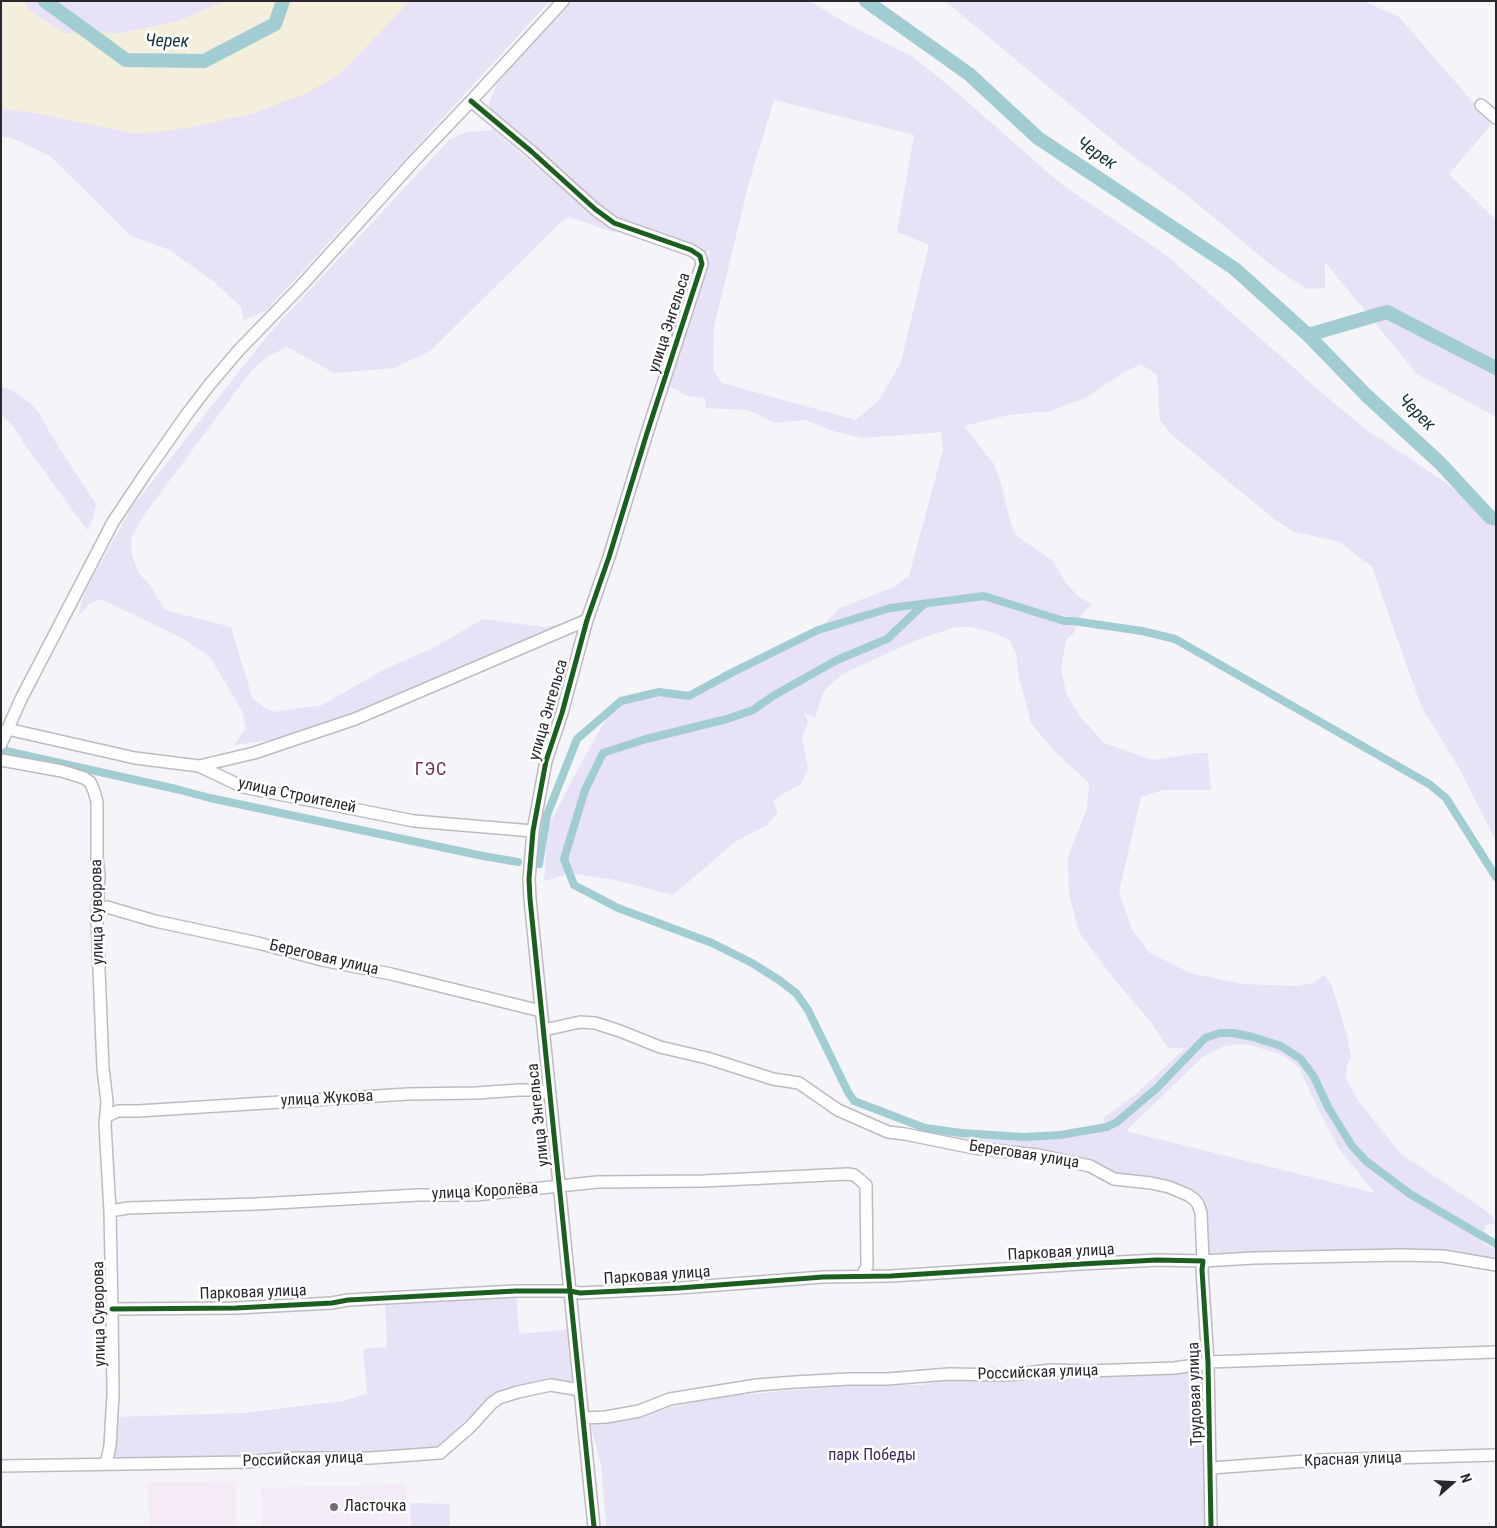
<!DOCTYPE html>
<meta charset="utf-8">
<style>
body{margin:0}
#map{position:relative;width:1497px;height:1528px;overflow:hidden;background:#f5f4f9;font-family:"Roboto Condensed",sans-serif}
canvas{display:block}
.frame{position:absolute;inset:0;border:2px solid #29262e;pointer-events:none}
.north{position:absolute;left:1427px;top:1458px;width:50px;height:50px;-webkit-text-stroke:4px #fff;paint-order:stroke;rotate:71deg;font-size:14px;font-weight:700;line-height:20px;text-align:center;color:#29262e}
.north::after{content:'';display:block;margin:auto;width:18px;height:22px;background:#29262e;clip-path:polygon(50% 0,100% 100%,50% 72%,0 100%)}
</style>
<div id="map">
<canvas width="1497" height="1528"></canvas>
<div class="frame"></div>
<div class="north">N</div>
</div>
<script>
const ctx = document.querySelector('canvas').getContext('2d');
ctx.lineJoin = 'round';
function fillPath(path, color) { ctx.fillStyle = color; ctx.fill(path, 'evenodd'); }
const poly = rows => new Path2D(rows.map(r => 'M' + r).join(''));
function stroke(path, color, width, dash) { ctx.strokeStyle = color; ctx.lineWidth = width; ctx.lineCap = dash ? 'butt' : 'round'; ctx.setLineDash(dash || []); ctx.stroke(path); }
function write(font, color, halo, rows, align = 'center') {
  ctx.font = font + ' "Roboto Condensed",sans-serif'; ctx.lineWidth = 5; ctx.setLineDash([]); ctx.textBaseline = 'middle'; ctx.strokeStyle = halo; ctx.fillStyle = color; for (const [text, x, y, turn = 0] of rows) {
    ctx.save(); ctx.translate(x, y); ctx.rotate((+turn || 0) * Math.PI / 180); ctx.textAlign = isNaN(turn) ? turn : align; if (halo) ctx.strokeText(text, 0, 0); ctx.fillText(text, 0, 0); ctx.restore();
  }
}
fillPath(poly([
 [221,1481,235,1481,237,1527,150,1527,147,1482]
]), '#f4ebf7');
fillPath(poly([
 [406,1484,408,1527,262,1527,261,1488]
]), '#f3ebf8');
fillPath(poly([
 [23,1,226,1,178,21,123,33,65,33,29,10],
 [408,1,550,1,266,311,244,320,241,307,214,282,170,250,131,236,50,156,12,138,1,137,1,107,5,109,42,114,138,134,302,95,337,76,358,55],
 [573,1,809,1,846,23,913,57,954,90,1060,183,1166,255,1321,392,1364,428,1446,483,1496,521,1496,841,1459,768,1421,706,1372,567,1338,541,1294,532,1274,519,1171,434,1160,421,1157,375,1141,364,1121,374,1085,398,1051,411,1009,415,964,426,994,464,1000,480,1011,524,1016,535,1053,561,1066,583,1079,597,1092,604,1082,614,1073,634,1066,640,1061,670,1067,695,1080,716,1104,743,1153,760,1196,753,1208,753,1211,790,1163,790,1141,797,1119,892,1132,930,1150,953,1190,973,1243,984,1296,986,1313,983,1324,975,1331,983,1347,1036,1351,1056,1347,1066,1346,1079,1359,1102,1401,1154,1481,1207,1493,1217,1496,1223,1486,1225,1481,1242,1496,1250,1496,1265,1443,1256,1203,1261,1198,1204,1151,1183,1098,1169,944,1143,943,1131,1024,1137,1060,1135,1106,1127,1103,1118,1135,1095,1185,1048,1168,1048,1150,1021,1114,979,1079,932,1069,893,1068,857,1087,808,1089,783,1054,751,1031,723,1019,677,1016,654,1010,641,995,633,971,627,956,627,919,639,842,674,824,691,815,718,804,712,808,722,802,737,808,769,801,784,783,794,773,801,778,812,767,825,735,842,673,895,615,880,571,873,544,881,548,827,579,767,611,710,621,701,659,692,689,696,731,673,818,630,840,608,896,586,909,576,943,450,941,432,863,438,836,432,805,420,775,423,748,410,706,408,705,398,687,396,669,386,710,250,700,256,614,223,491,118,489,103,497,84,516,61],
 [774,100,914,135,897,232,929,245,901,362,879,400,856,420,722,383,713,370,714,327,748,186],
 [1239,1044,1254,1046,1284,1056,1299,1068,1314,1101,1339,1149,1375,1193,1126,1131,1203,1057,1222,1047],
 [945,1,1363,1,1399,17,1492,124,1449,174,1496,220,1496,417,1417,374,1325,262,1325,288,1307,289,1276,269,1189,197,1122,148],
 [494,130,587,210,619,234,569,217,562,221,430,351,394,368,334,373,287,347,267,357,252,370,144,515,131,539,132,555,138,572,151,587,165,610,231,627,252,697,263,707,274,712,322,705,385,669,435,647,483,619,543,627,562,624,352,715,277,739,234,745,246,728,242,711,210,657,184,639,101,599,89,604,78,617,85,591,132,507,267,336,450,139,467,132],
 [1,387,9,389,29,402,40,414,51,435,96,504,93,518,87,530,25,445,14,427,1,414],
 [516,1291,519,1334,574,1329,580,1390,551,1385,499,1398,440,1453,106,1464,112,1417,244,1413,342,1401,367,1394,363,1349,387,1347,385,1298],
 [1203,1364,1211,1527,606,1527,601,1465,590,1423,728,1396,861,1384,924,1385,928,1376],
 [410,1503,450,1504,450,1527,411,1527]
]), '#e8e2f6');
fillPath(poly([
 [1,1,23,1,29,10,65,33,123,33,178,21,226,1,410,1,358,55,337,76,302,95,251,114,187,128,138,134,42,114,5,109,1,107]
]), '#f4eedc');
stroke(poly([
 [924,604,887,639,837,660,773,696,753,710,727,719,646,739,603,753,585,790,564,859,574,885,618,908,712,943,752,963,779,980,796,993,808,1010,848,1092,854,1101,925,1128,961,1133,1024,1137,1060,1135,1107,1127,1117,1122,1157,1088,1205,1038,1220,1033,1233,1033,1253,1037,1281,1046,1301,1059,1314,1077,1328,1107,1352,1146,1366,1161,1410,1194,1496,1244],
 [6,751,176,789,210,798,483,856,518,862],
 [539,864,547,815,577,739,621,701,659,692,689,696,731,673,818,630,890,608,984,596,1064,621,1073,621,1142,631,1175,639,1429,784,1446,798,1496,877]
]), '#a1ccd1', 8);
stroke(poly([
 [45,1,126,60,204,61,275,24,283,1],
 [866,1,969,74,1038,138,1235,269,1308,335,1387,312,1496,368],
 [1308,335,1366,395,1440,463,1490,517,1496,519]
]), '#a1ccd1', 14);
const minor = poly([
 [471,101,532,152,595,209,614,223,691,250,700,256,702,264,647,433,609,557,587,620,562,713,546,761,533,831,529,879,530,899,594,1527],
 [1481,105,1496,118],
 [7,729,135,758,199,766,243,787,414,821,533,831],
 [1,744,21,699,113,522,145,474,187,414,210,384,239,350,301,286,413,162,471,101,563,1],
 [1,760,62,771,84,778,90,782,94,791,97,802,97,858,99,875,97,921,103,1068,107,1102,105,1125,110,1211,112,1309,113,1395,110,1446,106,1464],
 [199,766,254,753,355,719,587,620],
 [107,907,155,921,258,943,322,960,391,974,541,1011],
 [544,1030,580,1022,595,1023,620,1031,660,1047,707,1058,773,1079,799,1083,838,1110,888,1132,905,1134,974,1148,1038,1155,1090,1166,1114,1179,1151,1183,1169,1187,1188,1195,1194,1199,1198,1204,1201,1213,1203,1261,1254,1258,1400,1255,1443,1256,1496,1265],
 [107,1116,118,1111,138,1111,408,1094,476,1093,519,1090,537,1090,549,1093],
 [110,1211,128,1208,256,1204,418,1195,476,1195,597,1182,703,1181,848,1174,854,1175,859,1179,866,1185,867,1266,862,1276],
 [112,1309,236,1308,332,1303,348,1300,516,1291,570,1291,580,1293,679,1288,823,1277,891,1276,1081,1264,1157,1260,1203,1261,1202,1270,1208,1362,1211,1527],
 [583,1418,606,1417,639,1411,670,1399,757,1385,795,1382,849,1379,887,1379,949,1374,1009,1375,1051,1370,1087,1371,1174,1368,1203,1364,1208,1362,1496,1352],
 [1,1466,247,1462,289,1458,370,1458,440,1453,470,1427,492,1403,499,1398,518,1392,551,1385,580,1390],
 [1211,1468,1320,1460,1496,1455]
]);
stroke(minor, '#bcbbc0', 14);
stroke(minor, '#fefdfe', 11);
stroke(poly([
 [471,101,532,152,595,209,614,223,691,250,700,256,702,264,647,433,609,557,587,620,562,713,546,761,533,831,529,879,530,899,594,1527],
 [112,1309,236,1308,332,1303,348,1300,516,1291,570,1291,580,1293,679,1288,823,1277,891,1276,1081,1264,1157,1260,1203,1261,1202,1270,1208,1362,1211,1527]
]), '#1b5e20', 5);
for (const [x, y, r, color] of [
 [334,1507,5,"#706e75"]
]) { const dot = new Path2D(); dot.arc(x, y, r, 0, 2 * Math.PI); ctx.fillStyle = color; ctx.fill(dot); stroke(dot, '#fff', 2); }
write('16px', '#29262e', '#fff', [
 ["улица Энгельса",670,323,-72],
 ["улица Энгельса",549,710,-74],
 ["улица Строителей",297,796,12],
 ["улица Суворова",98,912,-91],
 ["Береговая улица",324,958,13],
 ["улица Жукова",327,1099,-3],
 ["улица Энгельса",539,1115,-96],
 ["Береговая улица",1024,1155,9],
 ["улица Королёва",485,1192,-3],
 ["Парковая улица",1061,1253,-3],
 ["Парковая улица",657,1276,-4],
 ["Парковая улица",253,1293,-2],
 ["улица Суворова",100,1314,-91],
 ["Российская улица",1038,1373,-2],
 ["Трудовая улица",1196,1394,-92],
 ["Российская улица",303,1460,-2],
 ["Красная улица",1353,1460,-2]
]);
write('16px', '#3f295f', '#fff', [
 ["парк Победы",872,1456]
]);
write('16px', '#29262e', '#fff', [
 ["Ласточка",344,1507]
], 'left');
write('italic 18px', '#133336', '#fff', [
 ["Черек",167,42,1],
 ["Черек",1096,154,34],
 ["Черек",1416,413,44]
]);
ctx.letterSpacing = '1px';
write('18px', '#6f2f50', '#fff', [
 ["ГЭС",431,770]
]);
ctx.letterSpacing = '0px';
</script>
